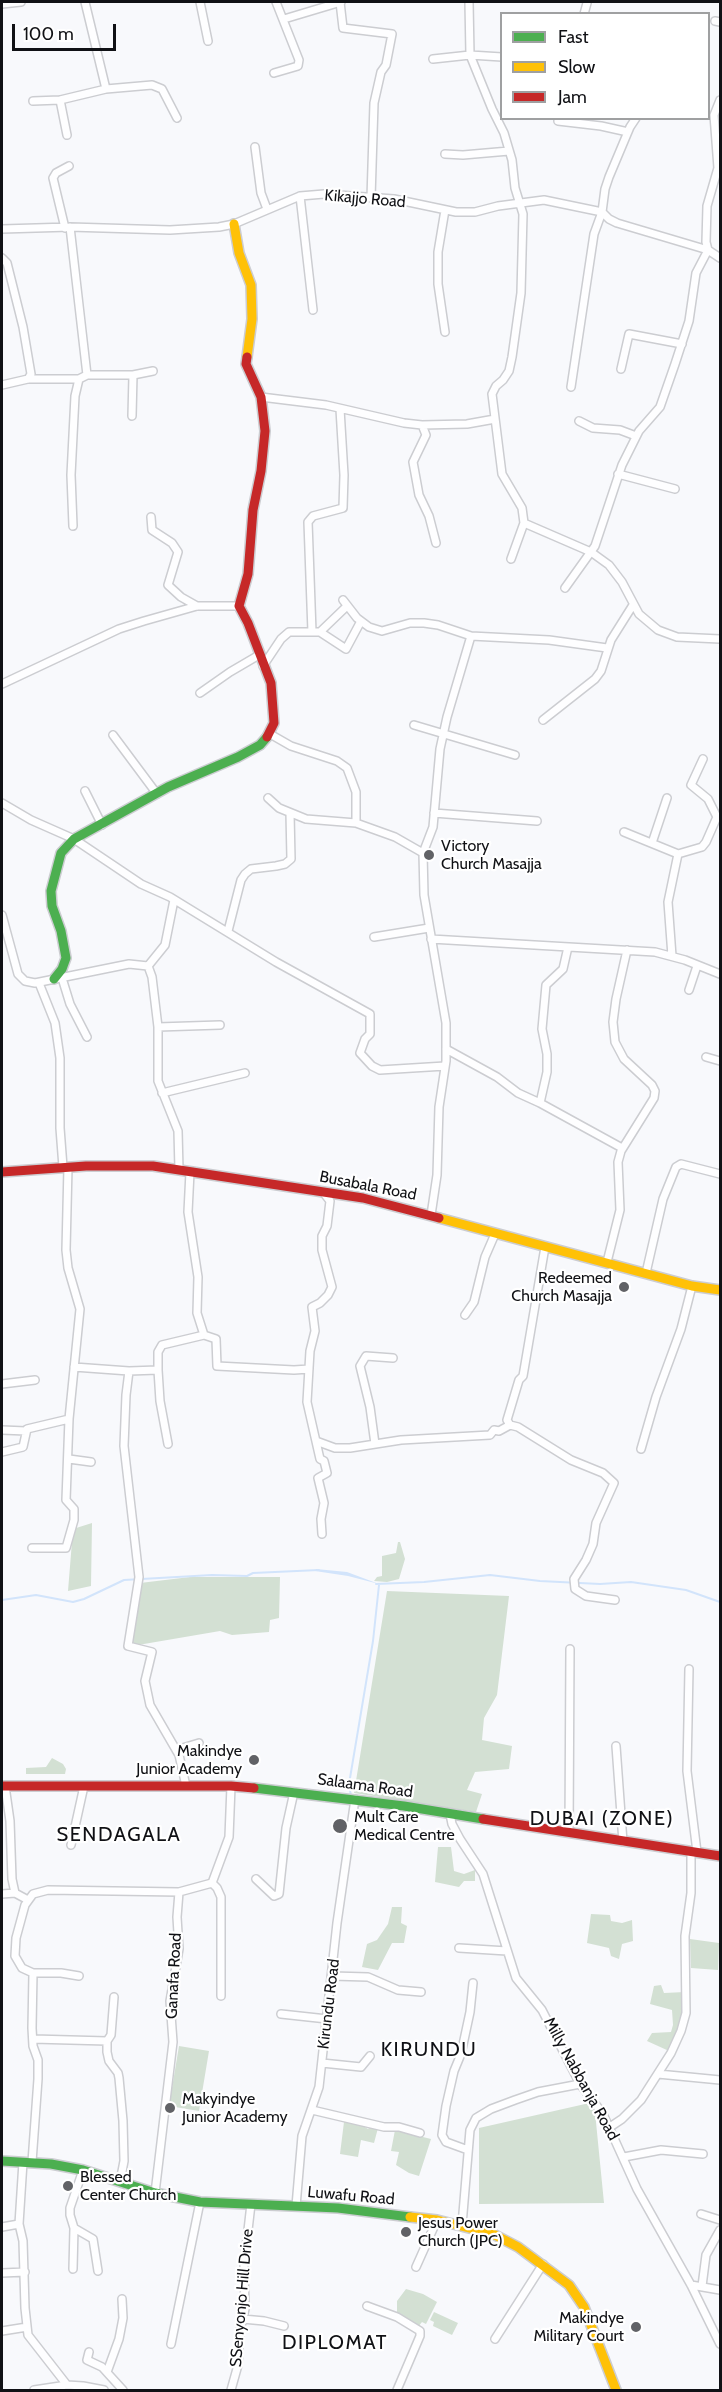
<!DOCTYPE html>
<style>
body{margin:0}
#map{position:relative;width:722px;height:2392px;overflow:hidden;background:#f8f9fc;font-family:Cabin,sans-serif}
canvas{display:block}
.frame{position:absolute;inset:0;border:3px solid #101115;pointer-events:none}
.legend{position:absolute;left:500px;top:12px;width:210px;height:108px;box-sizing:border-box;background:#fff;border:2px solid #9fa0a1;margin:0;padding:8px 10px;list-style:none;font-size:18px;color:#101115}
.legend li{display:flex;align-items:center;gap:12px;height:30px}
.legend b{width:30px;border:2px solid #9fa0a1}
.scale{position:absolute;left:12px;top:24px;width:104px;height:27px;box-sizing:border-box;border:3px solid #101115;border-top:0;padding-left:8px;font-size:18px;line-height:21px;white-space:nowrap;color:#101115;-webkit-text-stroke:4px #fff;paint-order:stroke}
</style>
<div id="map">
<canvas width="722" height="2392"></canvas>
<div class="frame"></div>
<ul class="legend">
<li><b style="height:8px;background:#4caf50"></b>Fast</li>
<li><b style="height:8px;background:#ffc107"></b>Slow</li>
<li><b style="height:8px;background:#c62828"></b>Jam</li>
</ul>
<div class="scale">100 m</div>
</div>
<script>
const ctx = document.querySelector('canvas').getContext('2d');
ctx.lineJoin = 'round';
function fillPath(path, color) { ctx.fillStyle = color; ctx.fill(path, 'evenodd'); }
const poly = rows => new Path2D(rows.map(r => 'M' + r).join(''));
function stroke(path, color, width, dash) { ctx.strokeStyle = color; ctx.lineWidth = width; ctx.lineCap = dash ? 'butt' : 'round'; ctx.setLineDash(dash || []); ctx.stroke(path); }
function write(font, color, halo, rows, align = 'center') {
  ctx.font = font + ' Cabin,sans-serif'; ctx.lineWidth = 4.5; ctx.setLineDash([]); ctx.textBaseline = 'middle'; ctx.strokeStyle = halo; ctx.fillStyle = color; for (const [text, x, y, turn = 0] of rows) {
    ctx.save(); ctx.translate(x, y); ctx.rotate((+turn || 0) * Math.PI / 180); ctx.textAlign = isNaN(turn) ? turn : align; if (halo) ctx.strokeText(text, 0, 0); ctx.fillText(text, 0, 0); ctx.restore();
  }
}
fillPath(poly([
 [92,1523,91,1586,68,1591,73,1529],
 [398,1542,400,1542,405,1559,399,1579,387,1582,374,1581,377,1577,382,1576,382,1556,396,1553],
 [190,1577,280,1577,279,1618,270,1620,269,1632,232,1635,220,1631,138,1645,131,1642,140,1583],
 [387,1591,509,1596,497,1695,484,1718,482,1740,512,1746,509,1769,475,1772,467,1790,482,1794,476,1812,354,1793],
 [52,1758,63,1764,66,1769,65,1774,26,1774,26,1768,46,1767],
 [438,1847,451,1847,454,1871,464,1874,475,1870,475,1881,464,1881,459,1887,435,1882],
 [392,1907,402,1907,401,1923,407,1926,404,1943,392,1943,378,1970,362,1967,367,1944,377,1940,388,1924],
 [591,1914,610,1915,611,1921,622,1923,632,1920,633,1941,622,1944,619,1959,611,1956,609,1948,587,1943],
 [690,1939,719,1943,718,1970,691,1968],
 [661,1985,664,1993,685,1992,684,2013,669,2051,647,2041,652,2033,671,2032,673,2025,672,2010,650,2004,654,1986],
 [179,2046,209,2051,199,2111,169,2106],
 [594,2102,604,2203,479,2204,479,2128],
 [344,2122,362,2125,368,2129,371,2126,378,2128,374,2143,361,2140,358,2157,340,2154],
 [395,2130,431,2139,419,2176,409,2173,396,2165,399,2152,391,2151],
 [406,2289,423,2294,437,2302,426,2324,422,2322,418,2327,397,2314,397,2301],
 [434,2312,458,2323,452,2335,433,2326,434,2322,430,2320]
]), '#d3e0d3');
fillPath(poly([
 [316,1569,347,1572,379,1584,348,1576,315,1571]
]), '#d2e4fb');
stroke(poly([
 [376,1584,424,1582,490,1575,540,1581,600,1584,631,1582,686,1590,720,1602],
 [2,1600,36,1595,73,1602,84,1599,124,1580,212,1575,247,1576,253,1573,319,1570],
 [351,1796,349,1784,373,1641,379,1585]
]), '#d2e4fb', 2);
const street = poly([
 [85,2,106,89],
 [200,2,208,41],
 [340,2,343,28,392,34,386,65,381,72,374,103,371,198],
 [469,2,470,55,492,109,504,133,512,160,515,188,523,214,521,293,512,357,509,371,503,380,496,386,492,394,502,474,522,508,524,523,511,559],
 [2,4,21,2],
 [584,14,587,3],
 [284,19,341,2],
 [715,21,720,22],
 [433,59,470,55,502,57],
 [274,73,298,66,299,60,276,2],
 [60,100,67,135],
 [33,101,60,100,106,89,152,85,162,89,177,118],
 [558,121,601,126,628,132],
 [255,147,261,193,267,209],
 [445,154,463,155,509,151],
 [300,196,313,310],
 [65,228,53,178,56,173,69,166],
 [2,229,70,227,170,230,219,227,234,224,300,196,324,194,394,199,456,212,475,212,498,206,544,200,602,212,609,219,617,223,708,250,720,258],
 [2,258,7,263,23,327,31,374,28,379],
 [445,332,438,284,438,252,445,210],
 [621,369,629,334,682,344],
 [87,375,133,375,132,416],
 [133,375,153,371],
 [2,385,28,379,79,379,87,375,70,227],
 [571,387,594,234,602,212,605,189,609,177,630,127,636,118],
 [261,397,326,405,404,423,422,425,467,424,495,419],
 [579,421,593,428,620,430,636,436],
 [422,425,426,435,413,462,419,495,429,516,436,543],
 [618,474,675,489],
 [151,517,152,530,172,543,178,552,168,585,181,597,197,606],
 [524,523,591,552,609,565,622,582,639,614,658,630,677,637,720,639],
 [73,526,71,475,75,396,79,379],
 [565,588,595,546,622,465,639,431,660,407,675,364,689,321,696,273,708,250,706,242,707,206,718,168,714,115,720,100],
 [343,600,357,618,369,627,382,631,410,623,424,623,438,625,471,636,549,640,607,648],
 [312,632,308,522,313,516,343,508,344,475,340,409],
 [320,632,347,606],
 [263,666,281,639,289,632,320,632,346,649,361,621],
 [2,684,119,629,144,621,197,606,239,606],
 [200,693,230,672,259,655],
 [543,720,595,679,601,671,611,640,633,605],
 [414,725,515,755],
 [270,734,291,746,337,761,347,768,356,792,356,823],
 [113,735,157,794],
 [703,759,691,785,708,799,717,817],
 [85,791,102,825],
 [268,798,279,808,306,819,356,823,395,837,423,853],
 [2,803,31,820,74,839,141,884,170,897,276,962,370,1014,370,1034,365,1039,360,1053,372,1066,380,1070,445,1066],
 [434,813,537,821],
 [624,832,678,854,702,847,706,842,717,817,720,817],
 [652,843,667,798],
 [2,915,18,974,25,981,35,983,129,964,148,966,152,977,158,1027],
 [228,931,241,880,245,874,251,869,276,866,285,864,291,859,290,813],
 [374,937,429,928],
 [431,939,655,952,685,960,720,974],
 [568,947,563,969,546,985,542,1029,547,1054,547,1072,540,1103,622,1148],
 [672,956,668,902,678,854],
 [148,966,165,945,174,900],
 [62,978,70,1004,87,1037],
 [39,983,55,1023,60,1058,60,1128,63,1167],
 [689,990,697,966],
 [446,1049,497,1077,518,1093,540,1103],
 [706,1057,720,1061],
 [162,1093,245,1073],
 [179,1170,178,1131,158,1081,158,1027,220,1025],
 [190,1172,188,1212,198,1277,197,1313,204,1335,216,1339,217,1366,294,1370,309,1369],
 [431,1215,437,1175,439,1107,446,1061,446,1023,424,895,423,853,433,827,440,749,447,717,471,636],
 [545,1247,523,1376,519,1380,507,1420,510,1425,518,1427,571,1460,603,1473,614,1483,596,1523,593,1544,586,1560,574,1579,575,1589,586,1596,615,1600],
 [607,1262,620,1210,618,1162,621,1151,654,1098,655,1091,652,1085,624,1059,615,1042,613,1022,616,999,627,950],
 [646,1273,663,1199,676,1167,681,1164,720,1174],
 [465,1315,474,1302,485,1257,495,1234],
 [74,1367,129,1371,158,1370,158,1352,162,1345,204,1335],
 [158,1370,160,1401,168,1444],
 [129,1371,126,1395,124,1446,139,1577,128,1646,152,1652,145,1681,150,1705,179,1755,186,1786],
 [2,1384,35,1380],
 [2,1430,26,1431],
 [316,1441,335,1448,350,1448,401,1440,490,1435,494,1430,499,1431,510,1425],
 [375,1444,370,1407,360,1366,366,1356,393,1358],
 [641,1449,656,1397,681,1329,692,1286],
 [2,1452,23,1447,27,1429,69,1419],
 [69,1459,91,1462],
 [322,1534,321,1519,324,1503,318,1478,327,1473,324,1461,320,1459,307,1402,310,1351,315,1331,312,1307,320,1303,328,1295,332,1287,322,1250,322,1236,327,1226,330,1201,323,1192],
 [32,1548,66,1548,74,1520,74,1509,66,1500,69,1419,80,1309,68,1268,66,1250,68,1167],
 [689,1669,687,1771,697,1852],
 [616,1746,623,1842],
 [176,1750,199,1743],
 [5,1786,10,1821,12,1879,15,1893,28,1900],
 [450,1814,452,1824,460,1839,483,1874,516,1978,542,2010,580,2084,603,2114,637,2189,691,2285,720,2344],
 [569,1833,570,1649],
 [71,1845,84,1786],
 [256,1879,274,1896,279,1894,286,1828,294,1792],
 [212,1883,217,1888,221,1897,221,1996],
 [2,1894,15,1893],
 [459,1948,507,1951],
 [33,1973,61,1973,79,1976],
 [332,1976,368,1977,398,1990,421,1992],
 [114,1997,111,2035,107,2041,107,2052,109,2061,118,2073,119,2078,123,2121,124,2161,120,2182],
 [281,2014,327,2019],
 [33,2039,107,2041],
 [322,2063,361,2067,370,2056],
 [658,2074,720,2080],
 [312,2110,384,2127,399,2127,420,2133],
 [610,2127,622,2119,641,2100,671,2053,681,2031,686,2013,685,1936,691,1893,691,1851],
 [468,2150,446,2142,442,2135,446,2106,454,2071,461,2054,470,2012,473,1983],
 [624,2157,661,2150,703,2154],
 [23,2162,19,2224,23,2241,25,2308,28,2335,67,2385],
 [32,2162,38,2079,38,2060,33,2046,32,2028,33,1973,22,1968,15,1956,16,1938,25,1905,33,1894,48,1890,179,1892],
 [83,2170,70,2208,70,2215,74,2228,93,2239,98,2271],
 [155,2193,173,2042,170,2001,179,1949,177,1917,179,1892,212,1883,229,1837,231,1786],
 [296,2206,302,2136,319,2087,337,1923,355,1799],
 [701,2214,720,2220],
 [462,2225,470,2130,476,2118,491,2109,515,2100,538,2092,580,2084],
 [2,2227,19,2224],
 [416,2267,437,2220],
 [73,2269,74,2228],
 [2,2273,25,2272],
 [691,2285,720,2290],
 [702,2286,706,2255,720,2230],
 [367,2306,397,2317,420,2331,420,2336,397,2390],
 [243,2319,264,2321,284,2326],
 [2,2331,27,2327],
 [495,2339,543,2264],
 [171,2344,200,2202],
 [89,2352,87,2360,102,2367,123,2390],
 [107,2372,119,2339,123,2318,122,2299],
 [34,2390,67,2385,83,2386,104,2390],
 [231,2390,238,2365,240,2330,245,2309,244,2265,251,2204]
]);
const fast = poly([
 [54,979,62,969,66,958,61,931,52,906,51,891,61,853,74,839,168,787,238,757,260,745,267,737],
 [254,1788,404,1806,483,1819],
 [2,2161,51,2164,83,2170,155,2193,200,2202,338,2208,410,2217]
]);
const slow = poly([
 [234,224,239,253,251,285,252,319,247,357],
 [439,1218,692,1286,720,1290],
 [410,2217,437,2220,493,2234,518,2247,569,2285,584,2307,616,2390]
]);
const jam = poly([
 [247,357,246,364,261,397,265,431,261,471,253,510,248,574,239,606,248,623,271,683,274,723,267,737],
 [2,1172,86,1166,153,1166,363,1198,439,1218],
 [2,1786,231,1786,254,1788],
 [483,1819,720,1856]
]);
stroke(street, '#cccdd1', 10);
stroke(fast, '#cccdd1', 12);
stroke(slow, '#cccdd1', 12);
stroke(jam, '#cccdd1', 12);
stroke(street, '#fefeff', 7);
stroke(fast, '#4caf50', 9);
stroke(slow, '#ffc107', 9);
stroke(jam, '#c62828', 9);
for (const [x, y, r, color] of [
 [429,855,6,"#616266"],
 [624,1287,6,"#616266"],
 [254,1760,6,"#616266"],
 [340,1826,8,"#616266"],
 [170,2108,6,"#616266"],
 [68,2186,6,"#616266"],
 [406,2232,6,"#616266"],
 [636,2327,6,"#616266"]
]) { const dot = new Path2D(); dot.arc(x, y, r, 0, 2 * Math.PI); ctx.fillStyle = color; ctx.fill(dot); stroke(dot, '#fff', 2); }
write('16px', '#101115', '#fff', [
 ["Kikajjo Road",365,199,5],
 ["Busabala Road",368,1186,11],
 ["Salaama Road",365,1786,8],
 ["Ganafa Road",174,1976,-87],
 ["Kirundu Road",329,2004,-83],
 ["Milly Nabbanja Road",581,2079,61],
 ["Luwafu Road",351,2196,5],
 ["SSenyonjo Hill Drive",242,2298,-85]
]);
write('16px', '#101115', '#fff', [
 ["Victory",441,846],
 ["Church Masajja",441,864],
 ["Redeemed",612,1278,"right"],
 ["Church Masajja",612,1296,"right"],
 ["Makindye",242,1751,"right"],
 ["Junior Academy",242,1769,"right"],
 ["Mult Care",354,1817],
 ["Medical Centre",354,1835],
 ["Makyindye",182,2099],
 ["Junior Academy",182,2117],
 ["Blessed",80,2177],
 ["Center Church",80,2195],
 ["Jesus Power",418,2223],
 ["Church (JPC)",418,2241],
 ["Makindye",624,2318,"right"],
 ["Military Court",624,2336,"right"]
], 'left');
ctx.letterSpacing = '1.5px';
write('20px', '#101115', '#fff', [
 ["DUBAI (ZONE)",602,1819],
 ["SENDAGALA",119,1835],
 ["KIRUNDU",429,2050],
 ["DIPLOMAT",335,2343]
]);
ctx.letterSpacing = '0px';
</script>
